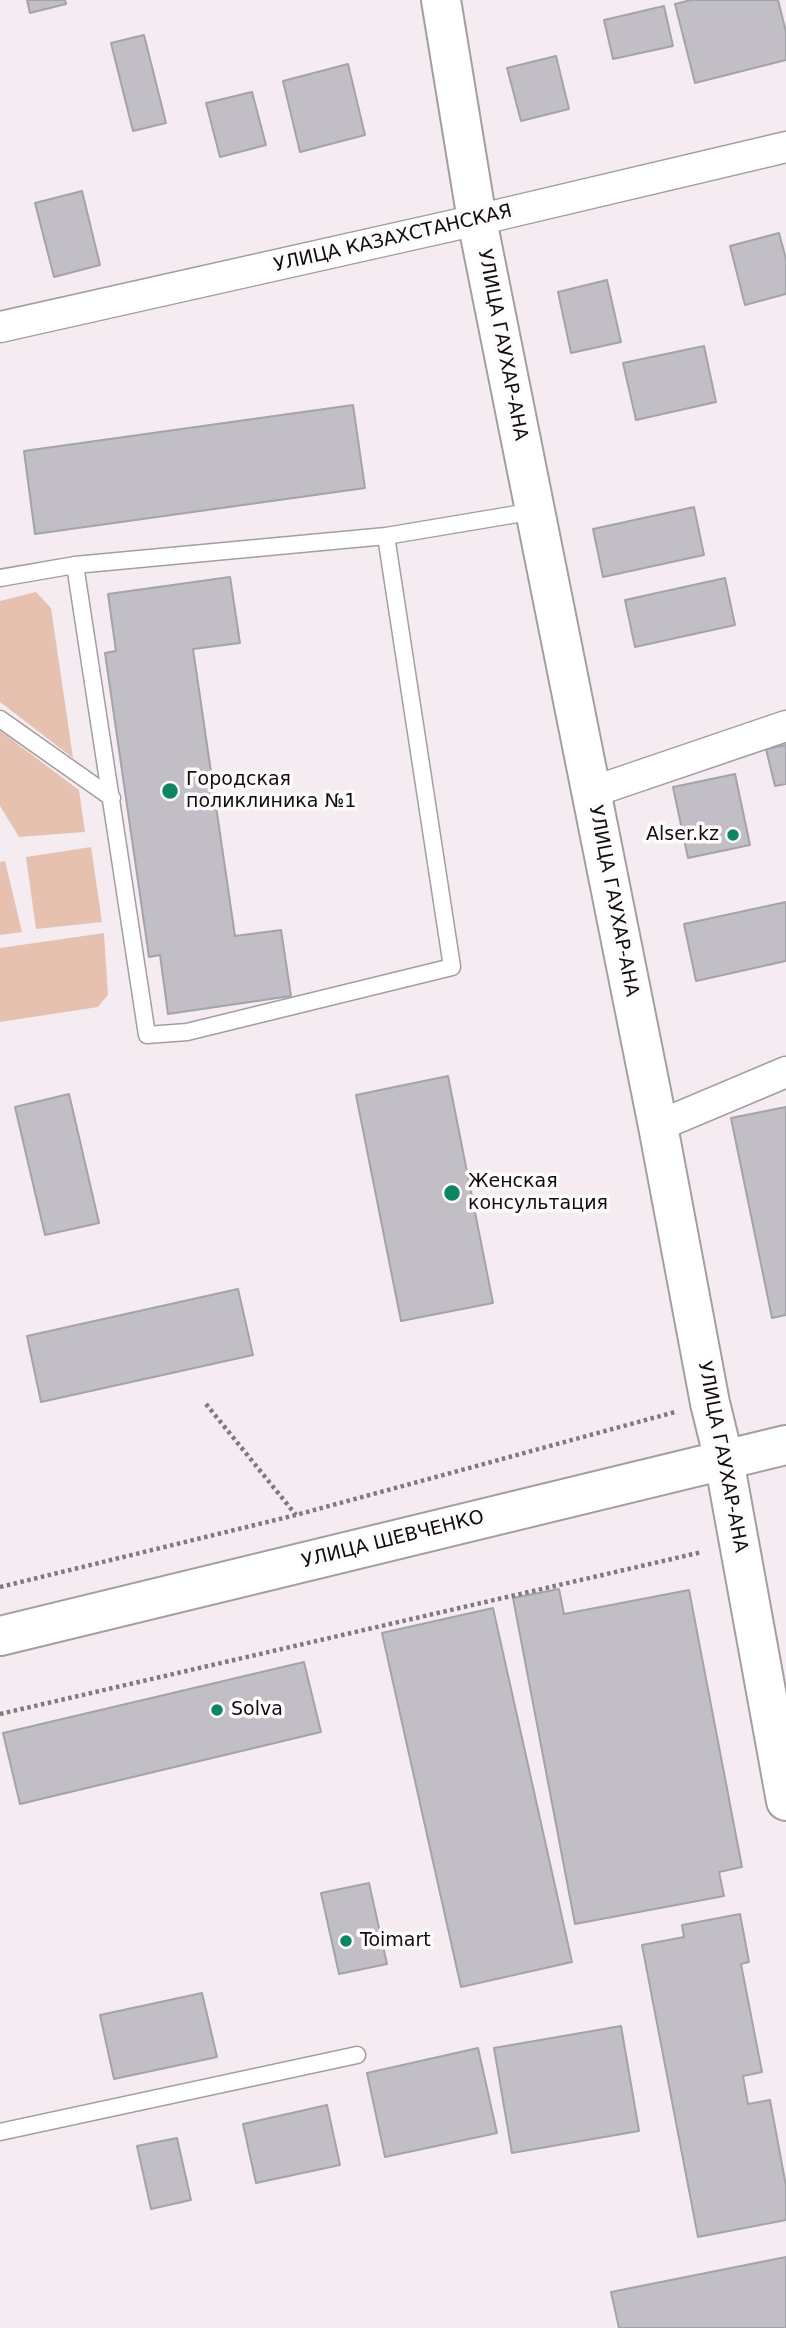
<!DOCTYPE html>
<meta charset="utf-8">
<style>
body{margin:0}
canvas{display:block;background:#f4ecf1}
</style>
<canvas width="786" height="2328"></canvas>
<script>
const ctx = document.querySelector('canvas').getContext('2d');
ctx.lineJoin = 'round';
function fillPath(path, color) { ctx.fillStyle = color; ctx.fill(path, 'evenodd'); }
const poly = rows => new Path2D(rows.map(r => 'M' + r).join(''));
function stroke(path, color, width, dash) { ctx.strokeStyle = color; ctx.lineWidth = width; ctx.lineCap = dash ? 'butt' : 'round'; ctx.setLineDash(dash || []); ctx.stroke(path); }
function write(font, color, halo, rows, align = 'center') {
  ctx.font = font + ' "DejaVu Sans",sans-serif'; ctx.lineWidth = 7; ctx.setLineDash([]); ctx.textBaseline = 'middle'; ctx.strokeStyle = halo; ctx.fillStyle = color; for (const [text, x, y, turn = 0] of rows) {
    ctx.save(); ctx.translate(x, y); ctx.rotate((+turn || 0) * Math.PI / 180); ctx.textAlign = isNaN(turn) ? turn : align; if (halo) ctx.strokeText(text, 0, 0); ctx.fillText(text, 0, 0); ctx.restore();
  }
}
fillPath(poly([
 [36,592,51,608,73,758,0,702,0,601],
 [0,731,79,790,85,832,19,837,0,806],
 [91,847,102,922,36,929,26,857],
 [5,861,22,932,0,935,0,862],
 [104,933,108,995,98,1007,0,1022,0,948]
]), '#e7c1b0');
const building = poly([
 [27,0,65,0,66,4,30,13,27,0],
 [691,0,778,0,786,32,786,60,695,83,675,4,691,0],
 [664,6,673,46,613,59,604,20,664,6],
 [144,35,166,123,133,131,111,43,144,35],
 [556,56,569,109,521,121,507,68,556,56],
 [348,64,365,135,300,152,283,81,348,64],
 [252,92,266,145,220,157,206,103,252,92],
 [82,191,100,265,54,277,35,203,82,191],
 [779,233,786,259,786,294,745,305,730,246,779,233],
 [607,280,621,342,571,353,558,292,607,280],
 [704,346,716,402,636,420,623,363,704,346],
 [353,405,365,488,35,534,24,451,353,405],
 [694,507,704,555,603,577,593,529,694,507],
 [230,577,240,643,193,649,235,936,281,930,291,996,168,1014,160,955,149,957,105,653,116,651,108,594,230,577],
 [725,578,735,625,635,647,625,600,725,578],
 [786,745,786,784,775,786,766,749,786,745],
 [735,774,750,845,688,858,673,787,735,774],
 [786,902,786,961,696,981,684,924,786,902],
 [448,1076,493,1303,401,1321,356,1095,448,1076],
 [69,1094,99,1223,45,1235,15,1107,69,1094],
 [786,1107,786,1315,772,1318,731,1118,786,1107],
 [238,1289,253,1355,41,1402,27,1336,238,1289],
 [559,1589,564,1614,689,1590,742,1867,719,1872,724,1896,575,1924,513,1598,559,1589],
 [493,1608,572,1962,461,1987,382,1633,493,1608],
 [304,1662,321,1732,20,1804,3,1733,304,1662],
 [369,1883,387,1964,339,1974,321,1893,369,1883],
 [740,1914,749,1962,741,1964,762,2072,743,2076,748,2104,770,2100,786,2186,786,2220,698,2237,642,1945,684,1937,682,1925,740,1914],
 [202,1993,217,2057,114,2079,100,2015,202,1993],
 [621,2026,639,2131,512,2153,494,2048,621,2026],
 [478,2048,497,2133,385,2157,367,2073,478,2048],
 [327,2105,340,2165,256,2183,243,2124,327,2105],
 [177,2138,191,2200,151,2209,137,2146,177,2138],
 [786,2257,786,2328,619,2328,611,2292,786,2257]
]);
fillPath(building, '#c1bec5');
stroke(building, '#a5a3aa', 2);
const lane = poly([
 [386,536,452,967,187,1032,147,1035,75,565,386,536,535,511],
 [0,578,75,565],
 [0,719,112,798],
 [0,2132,357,2055]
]);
const street = poly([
 [0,327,477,220,786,147],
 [592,792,786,726],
 [658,1126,786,1072]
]);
const secondary = poly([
 [441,0,477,220,658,1126,710,1403,724,1460,786,1801],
 [0,1636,786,1445]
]);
stroke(lane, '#a49da2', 19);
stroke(street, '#a49da2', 33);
stroke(secondary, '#a49da2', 42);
stroke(poly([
 [206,1404,296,1515],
 [0,1587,296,1515,675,1412],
 [0,1714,702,1552]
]), '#807a7e', 4.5, [3.5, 3.5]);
stroke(lane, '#fff', 16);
stroke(street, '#fff', 30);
stroke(secondary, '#fff', 38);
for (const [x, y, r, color] of [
 [170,791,9,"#0e8565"],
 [733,835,7,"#0e8565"],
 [452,1193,9,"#0e8565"],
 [217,1710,7,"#0e8565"],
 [346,1941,7,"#0e8565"]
]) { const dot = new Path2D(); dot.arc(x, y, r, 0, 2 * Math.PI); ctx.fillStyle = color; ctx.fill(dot); stroke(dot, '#fefbfd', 2.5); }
write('19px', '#100d0f', '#fefbfd', [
 ["УЛИЦА КАЗАХСТАНСКАЯ",393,239,-13],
 ["УЛИЦА ГАУХАР-АНА",502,345,79],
 ["УЛИЦА ГАУХАР-АНА",613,901,79],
 ["УЛИЦА ГАУХАР-АНА",722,1457,79],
 ["УЛИЦА ШЕВЧЕНКО",393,1540,-14]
]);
write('19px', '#100d0f', '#fefbfd', [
 ["Городская",186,780],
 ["поликлиника №1",186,802],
 ["Alser.kz",719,835,"right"],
 ["Женская",468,1182],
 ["консультация",468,1204],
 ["Solva",231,1710],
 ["Toimart",360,1941]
], 'left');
</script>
